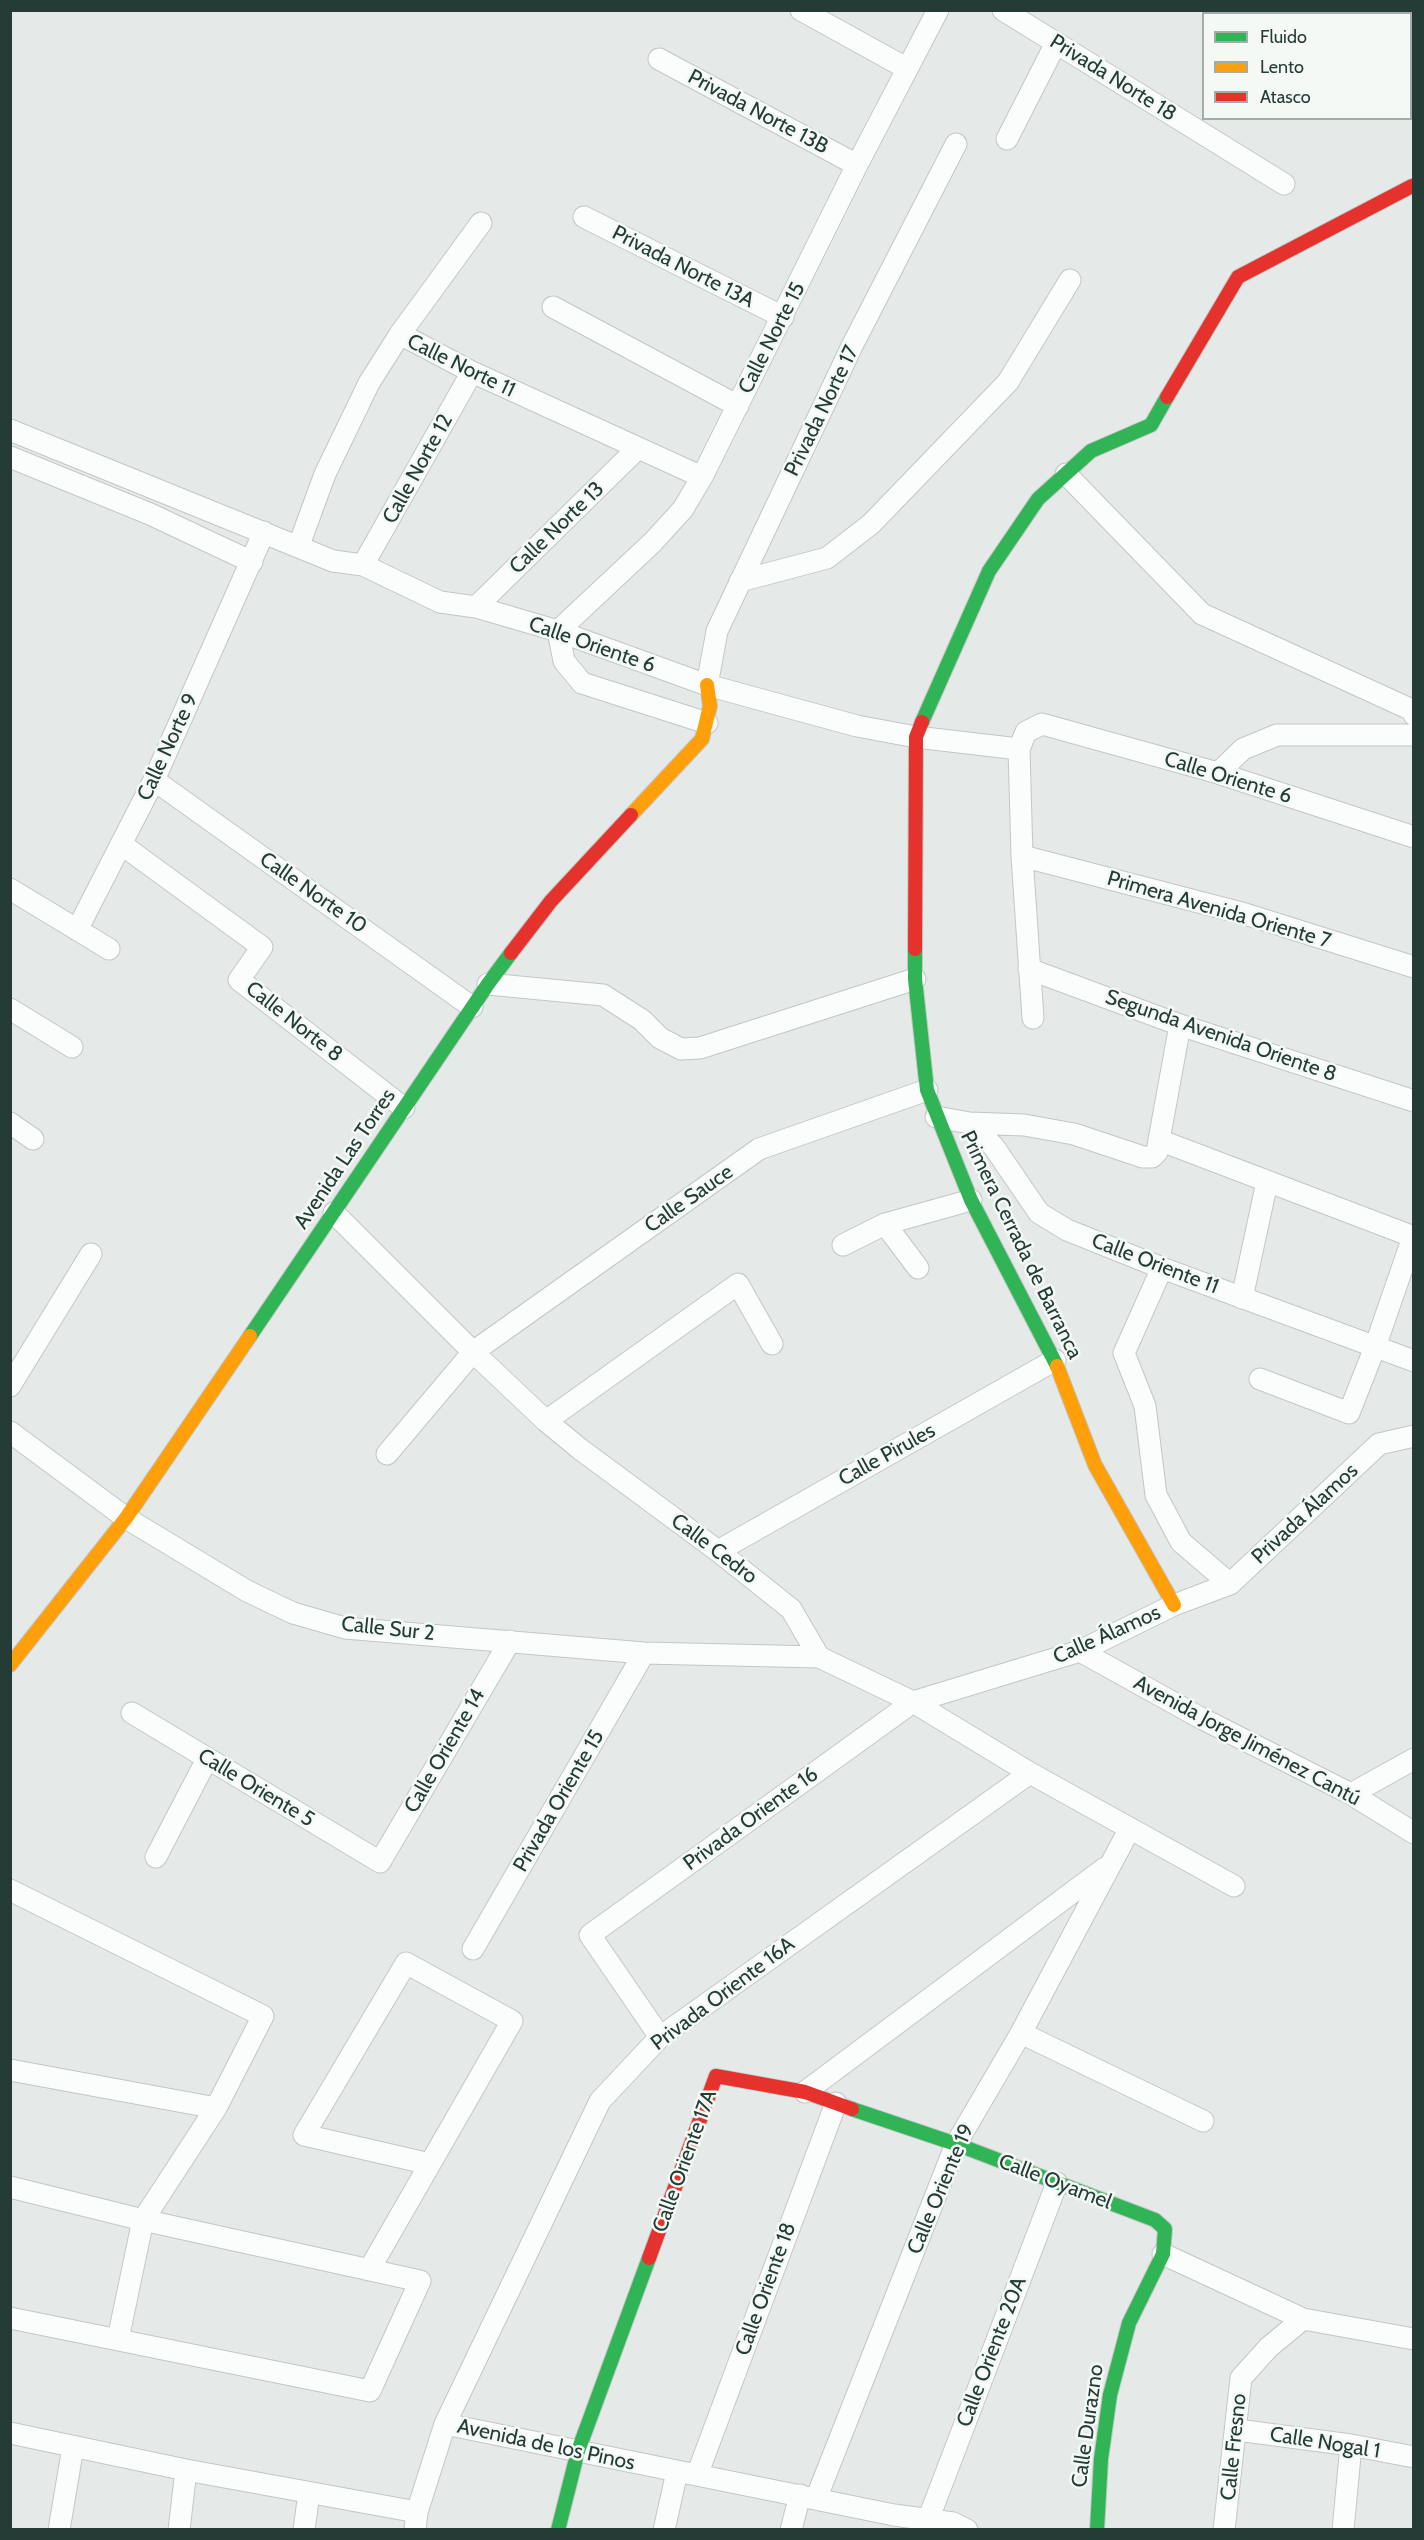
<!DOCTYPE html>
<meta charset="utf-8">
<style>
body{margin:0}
#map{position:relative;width:1424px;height:2540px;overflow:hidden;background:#e5eae8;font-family:Cabin,sans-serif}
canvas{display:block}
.frame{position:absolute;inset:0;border:12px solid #243c35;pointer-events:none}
.legend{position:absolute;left:1202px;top:12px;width:210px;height:108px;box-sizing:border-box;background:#f4f9f6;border:2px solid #a1ada9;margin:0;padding:8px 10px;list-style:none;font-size:18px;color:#243c35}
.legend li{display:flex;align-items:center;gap:12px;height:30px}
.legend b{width:30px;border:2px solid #a1ada9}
</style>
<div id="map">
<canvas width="1424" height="2540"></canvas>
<div class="frame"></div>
<ul class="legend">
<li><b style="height:8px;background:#30b455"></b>Fluido</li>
<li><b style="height:8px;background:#ff9f0a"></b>Lento</li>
<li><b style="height:8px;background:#e5322d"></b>Atasco</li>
</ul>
</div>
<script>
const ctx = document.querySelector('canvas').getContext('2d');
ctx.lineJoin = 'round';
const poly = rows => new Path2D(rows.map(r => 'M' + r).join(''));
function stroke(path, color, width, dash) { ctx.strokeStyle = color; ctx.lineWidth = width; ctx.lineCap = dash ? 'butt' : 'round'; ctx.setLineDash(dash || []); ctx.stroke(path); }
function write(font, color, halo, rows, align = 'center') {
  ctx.font = font + ' Cabin,sans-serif'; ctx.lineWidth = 5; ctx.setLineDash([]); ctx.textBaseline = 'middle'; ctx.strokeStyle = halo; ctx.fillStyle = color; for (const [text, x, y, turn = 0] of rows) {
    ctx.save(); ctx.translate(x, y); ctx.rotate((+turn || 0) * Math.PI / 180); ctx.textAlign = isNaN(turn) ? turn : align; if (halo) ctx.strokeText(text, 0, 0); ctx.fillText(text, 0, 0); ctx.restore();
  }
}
const street = poly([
 [801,10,906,68],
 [1003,10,1284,184],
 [659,59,857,165],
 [1007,139,1056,43],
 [584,217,783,317],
 [553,307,738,406],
 [400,334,472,372,702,477],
 [10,430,333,561,363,565,440,602,476,607,558,631,707,685,857,726,916,737,1019,749],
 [10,457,150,514,252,562],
 [1066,474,1202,614,1412,710,1414,715],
 [299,545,325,474,369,383,400,334,481,223],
 [363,565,472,372],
 [740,581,827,558,871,524,1008,382,1070,280],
 [476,607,637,449],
 [707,685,717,631,852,346,956,144],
 [707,723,582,683,564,661,558,631,653,542,683,509,702,477,857,165,938,10],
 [1218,773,1243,749,1277,735,1414,735],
 [154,780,472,1007],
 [121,844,262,947,239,980,404,1108],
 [1022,856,1245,914,1414,967],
 [10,889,109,949],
 [77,930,154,780,264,532],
 [1029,969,1180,1025,1414,1101],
 [488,984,603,995,642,1020,660,1038,681,1049,700,1048,915,979],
 [10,1009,72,1047],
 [1033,1018,1022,856,1019,749,1026,732,1042,724,1218,773,1414,837],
 [936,1117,970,1123,994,1147,1039,1213,1067,1230,1162,1268,1414,1361],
 [10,1123,33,1139],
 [970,1123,1024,1125,1074,1134,1143,1157,1152,1157,1157,1152,1159,1140,1180,1025],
 [1159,1140,1414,1237],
 [334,1213,473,1352,546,1421,580,1449,718,1551,791,1609,819,1657,913,1702,1030,1773,1234,1886],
 [885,1224,918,1268],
 [843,1245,885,1224,971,1200],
 [1162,1268,1124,1353,1145,1406,1156,1495,1181,1542,1230,1584],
 [1242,1298,1267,1182],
 [1260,1379,1349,1413,1375,1347,1413,1237],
 [10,1386,91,1254],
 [546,1421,738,1284,772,1344],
 [10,1432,126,1518,247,1591,293,1613,345,1628,644,1653,819,1657],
 [387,1454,473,1352,759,1149,927,1090],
 [718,1551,1055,1360],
 [1080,1651,1199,1717,1351,1794,1414,1833],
 [132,1713,380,1862,510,1641],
 [1351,1794,1414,1759],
 [156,1857,207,1759],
 [10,1890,263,2016,216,2108,143,2220,118,2339],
 [473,1949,644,1653],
 [1021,2033,1203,2121],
 [660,2037,590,1935,913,1702,1080,1651,1174,1605,1230,1584,1379,1444,1414,1436],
 [10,2070,216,2108],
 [805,2092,1105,1868],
 [10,2187,143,2220,420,2281,370,2391,10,2318],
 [1163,2254,1303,2319,1414,2339],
 [369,2270,430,2164,512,2021,406,1963,304,2135,430,2164],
 [445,2424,894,2515,953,2523,967,2530],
 [1237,2430,1351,2445,1414,2457],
 [10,2433,186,2470,417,2512],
 [697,2475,836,2103],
 [816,2499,956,2144,1021,2033,1129,1830],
 [928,2520,1057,2183],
 [59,2530,73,2447],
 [179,2530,186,2470],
 [304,2530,309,2493],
 [415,2530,417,2512,445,2424,600,2101,660,2037,1030,1773],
 [664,2530,677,2472],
 [791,2530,800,2495],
 [1224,2530,1241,2378,1269,2347,1303,2319],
 [1343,2530,1351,2445]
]);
const fast = poly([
 [922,722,989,571,1038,499,1091,451,1151,425,1167,397],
 [915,949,915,979,927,1090,971,1200,1057,1366],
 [250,1336,488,984,511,953],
 [852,2109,956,2144,1155,2220,1165,2229,1163,2254,1129,2323,1110,2395,1101,2459,1097,2530],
 [558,2530,578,2451,649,2258]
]);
const slow = poly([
 [631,815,702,739,710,706,707,685],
 [1057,1366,1095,1465,1174,1605],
 [10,1665,126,1518,250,1336]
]);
const jam = poly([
 [1167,397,1238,277,1412,186],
 [915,949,916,737,922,722],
 [511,953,551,901,631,815],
 [649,2258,716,2076,805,2092,852,2109]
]);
stroke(street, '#c2c7c5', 23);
stroke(fast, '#c1c7c5', 16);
stroke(slow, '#c1c7c5', 16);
stroke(jam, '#c1c7c5', 16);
stroke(street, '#fbfcfc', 21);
stroke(fast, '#30b455', 14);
stroke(slow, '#ff9f0a', 14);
stroke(jam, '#e5322d', 14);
write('21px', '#243c35', '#f4f9f6', [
 ["Privada Norte 18",1113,78,32],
 ["Privada Norte 13B",758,112,28],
 ["Privada Norte 13A",683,267,27],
 ["Calle Norte 15",772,338,-63],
 ["Calle Norte 11",461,366,26],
 ["Privada Norte 17",822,411,-64],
 ["Calle Norte 12",418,469,-61],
 ["Calle Norte 13",557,528,-44],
 ["Calle Oriente 6",592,645,19],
 ["Calle Norte 9",168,747,-65],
 ["Calle Oriente 6",1228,778,17],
 ["Calle Norte 10",313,893,35],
 ["Primera Avenida Oriente 7",1219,910,16],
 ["Calle Norte 8",294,1022,38],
 ["Segunda Avenida Oriente 8",1221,1036,19],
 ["Avenida Las Torres",345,1159,-56],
 ["Calle Sauce",689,1199,-35],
 ["Primera Cerrada de Barranca",1021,1245,64],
 ["Calle Oriente 11",1155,1264,21],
 ["Calle Pirules",887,1455,-29],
 ["Privada Álamos",1305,1514,-43],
 ["Calle Cedro",714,1549,37],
 ["Calle Sur 2",388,1629,6],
 ["Calle Álamos",1107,1635,-24],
 ["Avenida Jorge Jiménez Cantú",1247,1741,28],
 ["Calle Oriente 14",445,1751,-60],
 ["Calle Oriente 5",256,1788,31],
 ["Privada Oriente 15",559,1801,-60],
 ["Privada Oriente 16",751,1819,-36],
 ["Privada Oriente 16A",723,1994,-37],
 ["Calle Oriente 17A",685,2161,-70],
 ["Calle Oyamel",1055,2182,21],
 ["Calle Oriente 19",941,2189,-67],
 ["Calle Oriente 18",766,2289,-70],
 ["Calle Oriente 20A",992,2352,-69],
 ["Calle Durazno",1088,2426,-82],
 ["Calle Nogal 1",1325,2443,9],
 ["Avenida de los Pinos",546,2445,12],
 ["Calle Fresno",1234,2447,-84]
]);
</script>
